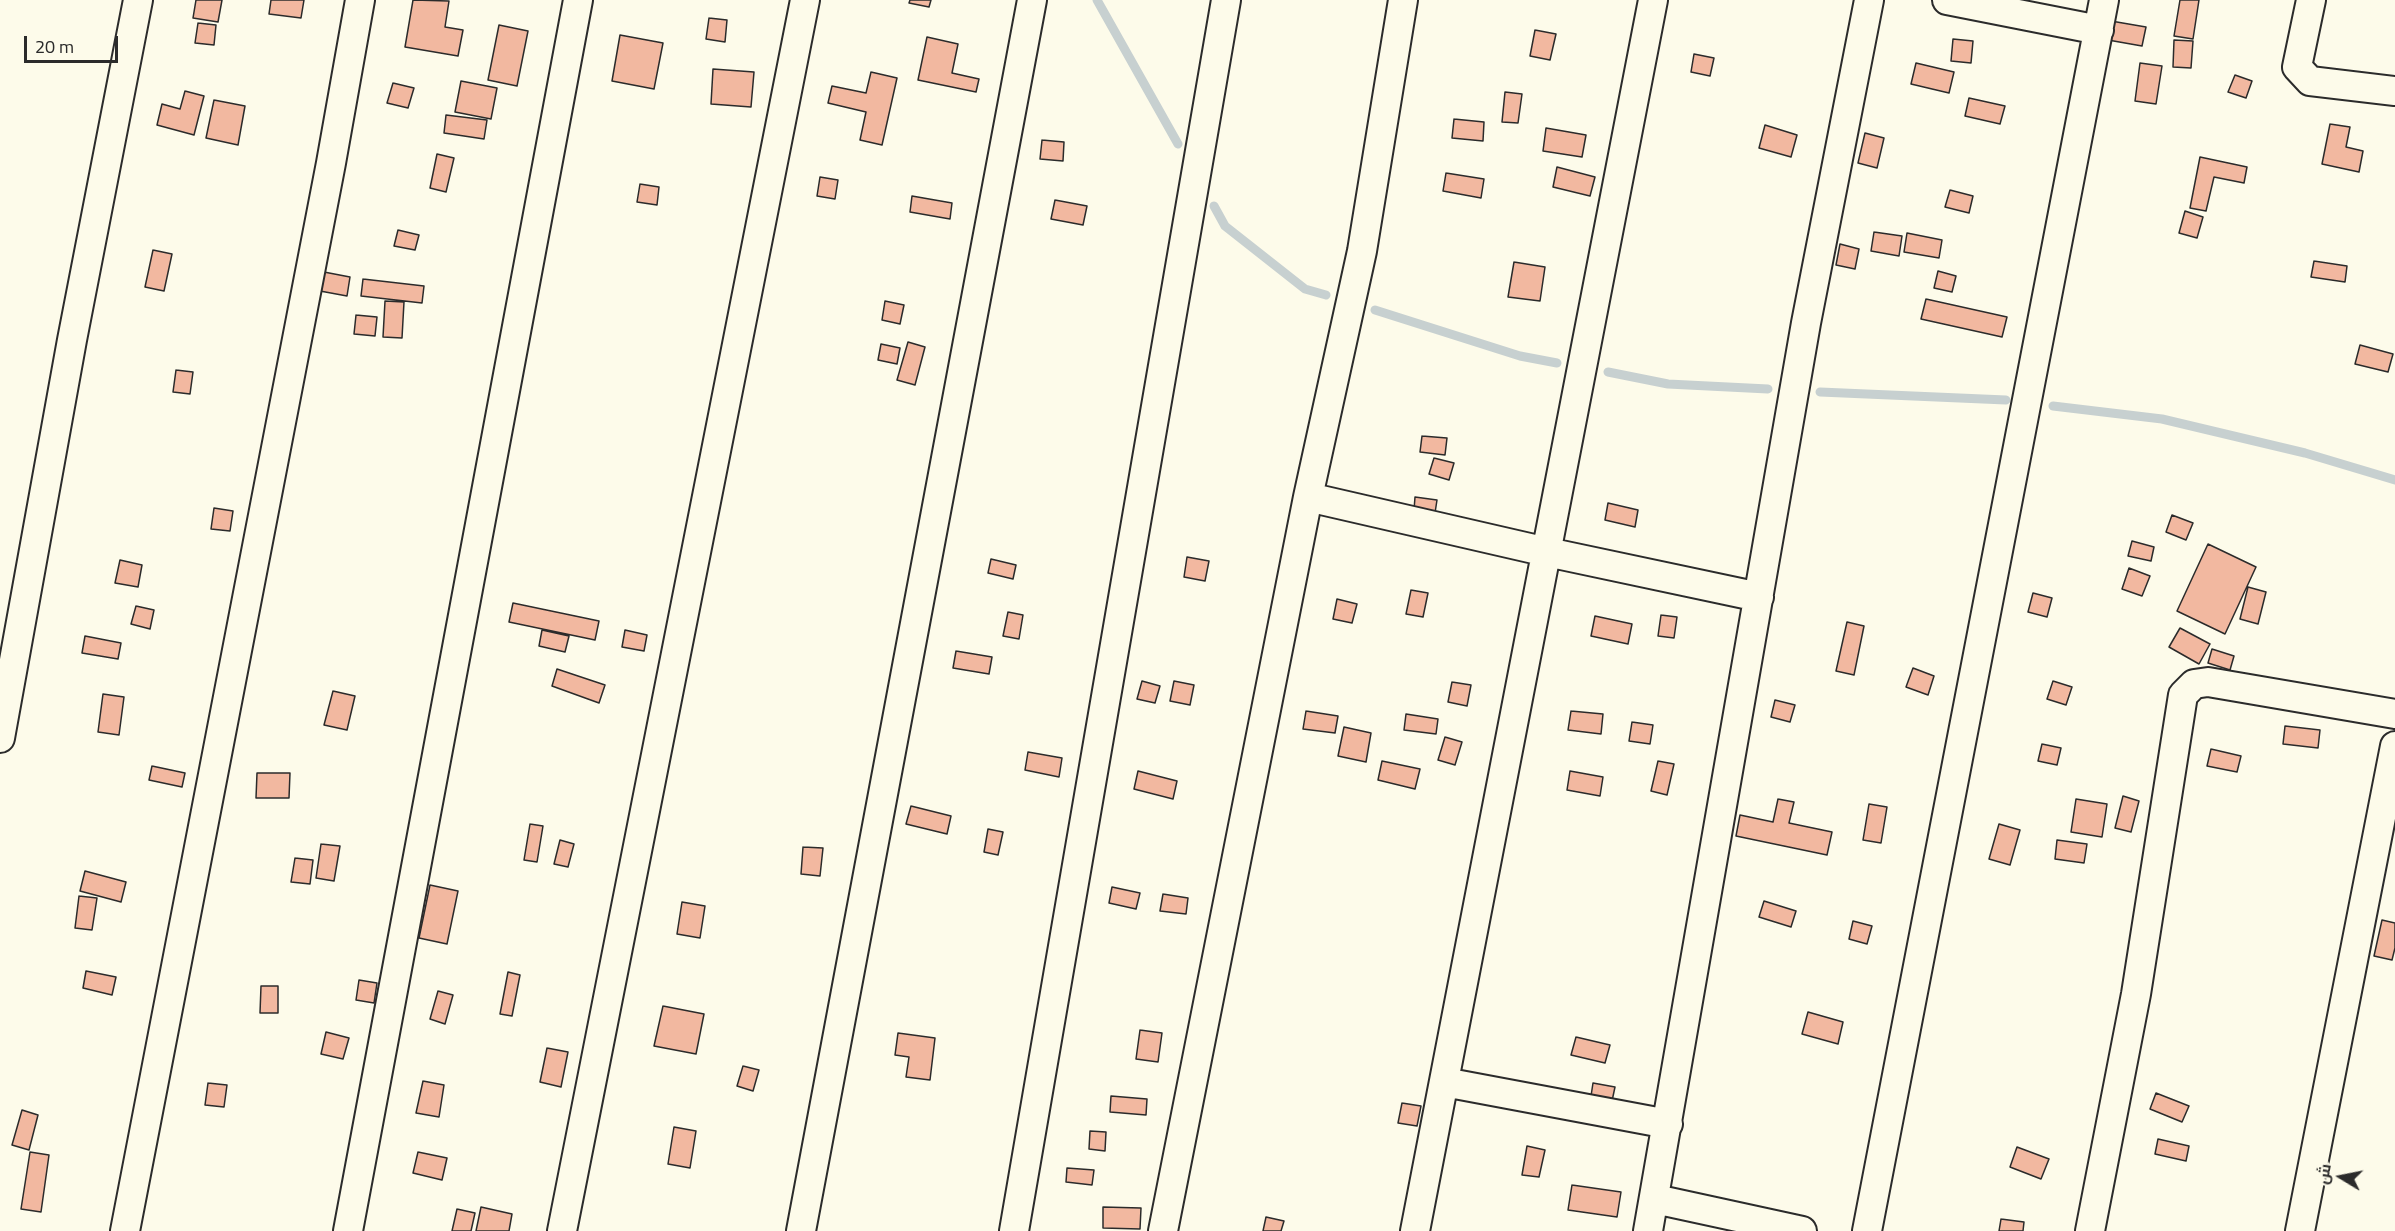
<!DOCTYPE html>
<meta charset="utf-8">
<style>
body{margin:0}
#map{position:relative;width:2395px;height:1231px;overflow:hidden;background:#fdfbea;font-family:Georgia,Cairo,serif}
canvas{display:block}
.north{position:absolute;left:2311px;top:1147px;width:60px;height:60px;-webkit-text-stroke:4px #fdfbea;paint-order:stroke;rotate:280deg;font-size:16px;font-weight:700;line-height:24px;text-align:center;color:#2b2b2b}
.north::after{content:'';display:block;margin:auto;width:21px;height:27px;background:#2b2b2b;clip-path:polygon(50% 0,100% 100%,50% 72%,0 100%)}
.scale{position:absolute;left:24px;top:36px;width:94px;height:27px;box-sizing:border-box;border:3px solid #2b2b2b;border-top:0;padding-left:8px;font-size:18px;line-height:21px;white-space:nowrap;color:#2b2b2b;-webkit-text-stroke:4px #fdfbea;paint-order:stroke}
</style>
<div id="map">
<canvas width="2395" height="1231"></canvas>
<div class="north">ش</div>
<div class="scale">20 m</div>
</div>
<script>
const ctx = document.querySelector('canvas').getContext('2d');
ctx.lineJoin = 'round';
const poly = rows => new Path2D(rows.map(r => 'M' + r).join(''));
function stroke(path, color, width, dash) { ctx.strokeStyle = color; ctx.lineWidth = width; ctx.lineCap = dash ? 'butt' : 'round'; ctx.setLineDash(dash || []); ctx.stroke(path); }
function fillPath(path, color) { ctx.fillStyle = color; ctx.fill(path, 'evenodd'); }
stroke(poly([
 [1097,0,1178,144],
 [1214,206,1225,226,1305,289,1326,295],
 [1375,310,1520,356,1557,363],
 [1608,372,1668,384,1768,389],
 [1820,392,2006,400],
 [2053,406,2162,419,2305,453,2395,480]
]), '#c7d0d0', 9);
const building = poly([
 [196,0,222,0,218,22,193,18,196,0],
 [271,0,304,0,301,18,269,14,271,0],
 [413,0,449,1,445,27,463,30,458,56,405,47,413,0],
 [910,0,931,0,929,7,909,3,910,0],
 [2180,0,2199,0,2193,39,2174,36,2180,0],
 [709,18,727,20,725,42,706,39,709,18],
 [2111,21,2146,27,2142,46,2108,40,2111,21],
 [198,23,216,25,214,45,195,43,198,23],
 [499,25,528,31,517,86,488,80,499,25],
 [1535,30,1556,34,1550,60,1530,56,1535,30],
 [620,35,663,43,654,89,612,81,620,35],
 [927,37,958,44,952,73,979,79,976,92,918,80,927,37],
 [1953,39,1973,41,1971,63,1951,61,1953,39],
 [2174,40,2193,41,2191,68,2173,67,2174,40],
 [1694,54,1714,58,1710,76,1691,72,1694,54],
 [1916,63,1954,72,1949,93,1911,84,1916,63],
 [2140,63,2162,66,2156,104,2135,101,2140,63],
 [713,69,754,72,751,107,711,104,713,69],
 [871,72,897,78,882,145,860,140,866,112,828,103,832,86,866,93,871,72],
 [2235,75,2252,81,2246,98,2228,92,2235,75],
 [461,81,497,88,491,119,455,112,461,81],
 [393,83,414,88,408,108,387,103,393,83],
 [185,91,204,96,194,135,157,125,162,104,180,109,185,91],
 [1505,92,1522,94,1518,123,1502,122,1505,92],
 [1969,98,2005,106,2000,124,1965,116,1969,98],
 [214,100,245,106,238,145,206,138,214,100],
 [446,115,487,120,484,139,444,133,446,115],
 [1454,119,1484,122,1483,141,1452,138,1454,119],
 [2330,124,2350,127,2346,147,2363,151,2359,172,2322,164,2330,124],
 [1765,125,1797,135,1791,157,1759,148,1765,125],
 [1546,128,1586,135,1582,157,1543,151,1546,128],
 [1865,133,1884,138,1877,168,1858,163,1865,133],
 [1042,140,1064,142,1063,161,1040,159,1042,140],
 [437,154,454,158,446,192,430,188,437,154],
 [2200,157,2247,167,2244,183,2214,177,2206,211,2190,208,2200,157],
 [1557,167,1595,177,1590,196,1553,187,1557,167],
 [1446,173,1484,179,1481,198,1443,191,1446,173],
 [820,177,838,180,835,199,817,196,820,177],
 [640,184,659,187,657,205,637,202,640,184],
 [1950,190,1973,196,1969,213,1945,207,1950,190],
 [912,196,952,203,950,219,910,212,912,196],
 [1055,200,1087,206,1083,225,1051,219,1055,200],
 [2185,211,2203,217,2197,238,2179,233,2185,211],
 [398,230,419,235,415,250,394,246,398,230],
 [1874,232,1902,236,1899,256,1871,251,1874,232],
 [1907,233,1942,240,1939,258,1904,252,1907,233],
 [1840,244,1859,249,1855,269,1836,265,1840,244],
 [153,250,172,254,164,291,145,287,153,250],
 [2314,261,2347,266,2345,282,2311,277,2314,261],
 [1514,262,1545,267,1540,301,1508,297,1514,262],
 [1938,271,1956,276,1952,292,1934,288,1938,271],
 [324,272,350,277,347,296,320,291,324,272],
 [363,279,424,286,422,303,361,296,363,279],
 [1926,299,2007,317,2002,337,1921,319,1926,299],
 [385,301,404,302,402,338,383,337,385,301],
 [885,301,904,305,900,324,882,320,885,301],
 [356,315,377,317,375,336,354,334,356,315],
 [908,342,925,347,915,385,897,380,908,342],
 [881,344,900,348,897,364,878,360,881,344],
 [2360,345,2393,354,2388,372,2355,364,2360,345],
 [176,370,193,372,190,394,173,392,176,370],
 [1422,436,1447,438,1445,455,1420,452,1422,436],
 [1434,458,1454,463,1449,480,1429,474,1434,458],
 [1415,497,1437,500,1435,513,1414,510,1415,497],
 [1608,503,1638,510,1635,527,1605,520,1608,503],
 [214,508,233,511,230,531,211,529,214,508],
 [2172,515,2193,523,2186,540,2166,532,2172,515],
 [2132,541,2154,547,2151,561,2128,556,2132,541],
 [2208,544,2256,567,2225,634,2177,611,2208,544],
 [1187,557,1209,561,1205,581,1184,577,1187,557],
 [991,559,1016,565,1013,579,988,573,991,559],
 [120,560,142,565,138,587,115,583,120,560],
 [2129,568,2150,576,2142,596,2122,589,2129,568],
 [2248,587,2266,592,2258,624,2240,619,2248,587],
 [1411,590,1428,593,1423,617,1406,614,1411,590],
 [2033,593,2052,598,2047,617,2028,612,2033,593],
 [1337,599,1357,604,1352,623,1333,619,1337,599],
 [513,603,599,621,595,640,509,622,513,603],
 [136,606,154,610,150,629,131,624,136,606],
 [1008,612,1023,615,1019,639,1003,636,1008,612],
 [1661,615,1677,617,1674,638,1658,636,1661,615],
 [1595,616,1632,624,1628,644,1591,636,1595,616],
 [1847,622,1864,626,1854,675,1836,671,1847,622],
 [2180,628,2210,644,2199,664,2169,647,2180,628],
 [542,630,569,636,565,652,539,646,542,630],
 [625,630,647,635,644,651,622,647,625,630],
 [85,636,121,643,118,659,82,653,85,636],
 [2212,649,2234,656,2230,670,2208,663,2212,649],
 [956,651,992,657,989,674,953,668,956,651],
 [1913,668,1934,676,1928,695,1906,687,1913,668],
 [557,669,605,685,599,703,552,686,557,669],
 [1142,681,1160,686,1155,703,1137,699,1142,681],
 [1174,681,1194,685,1190,705,1170,701,1174,681],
 [2053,681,2072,687,2066,705,2047,699,2053,681],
 [1452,682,1471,685,1467,706,1448,702,1452,682],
 [333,691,355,696,347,730,324,725,333,691],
 [103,694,124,697,119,735,98,732,103,694],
 [1775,700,1795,705,1790,722,1771,717,1775,700],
 [1306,711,1338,716,1335,733,1303,729,1306,711],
 [1571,711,1603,714,1601,734,1568,730,1571,711],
 [1406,714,1438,719,1436,734,1404,730,1406,714],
 [1632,722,1653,725,1650,744,1629,741,1632,722],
 [2285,726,2320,730,2318,748,2283,744,2285,726],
 [1344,727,1371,733,1366,762,1338,756,1344,727],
 [1445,737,1462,742,1455,765,1438,760,1445,737],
 [2042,744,2061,748,2057,765,2038,761,2042,744],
 [2211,749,2241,756,2237,772,2207,766,2211,749],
 [1028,752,1062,758,1059,777,1025,770,1028,752],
 [1382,761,1420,769,1415,789,1378,780,1382,761],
 [1658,761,1674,764,1667,795,1651,791,1658,761],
 [152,766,185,773,182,787,149,780,152,766],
 [1138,771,1177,781,1173,799,1134,789,1138,771],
 [1570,771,1603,777,1600,796,1567,790,1570,771],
 [257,773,290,773,289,798,256,798,257,773],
 [2123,796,2139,801,2131,832,2115,828,2123,796],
 [1778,799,1794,802,1789,823,1832,832,1827,855,1736,836,1740,815,1773,822,1778,799],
 [2076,799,2107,804,2102,837,2071,832,2076,799],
 [1869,804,1887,807,1881,843,1863,840,1869,804],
 [911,806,951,816,947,834,906,824,911,806],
 [530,824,543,826,537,862,524,860,530,824],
 [1999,824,2020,830,2010,865,1989,859,1999,824],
 [988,829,1003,832,998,855,984,852,988,829],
 [560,840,574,844,568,867,554,864,560,840],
 [2057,840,2087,844,2084,863,2055,859,2057,840],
 [321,844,340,846,334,881,316,878,321,844],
 [803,847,823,848,820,876,801,874,803,847],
 [295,858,313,860,310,884,291,882,295,858],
 [85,871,126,882,121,902,80,891,85,871],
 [430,885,458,891,447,944,419,938,430,885],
 [1112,887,1140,893,1136,909,1109,903,1112,887],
 [1163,894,1188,898,1186,914,1160,911,1163,894],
 [79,896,97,898,92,930,75,928,79,896],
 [1764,901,1796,911,1791,927,1759,917,1764,901],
 [682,902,705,906,700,938,677,934,682,902],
 [2382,920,2395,923,2395,948,2392,960,2374,956,2382,920],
 [1853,921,1872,926,1867,944,1849,939,1853,921],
 [86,971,116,977,112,995,83,988,86,971],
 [508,972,520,975,512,1016,500,1014,508,972],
 [359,980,377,983,374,1003,356,1000,359,980],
 [261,986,278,986,278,1013,260,1013,261,986],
 [438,991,453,995,445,1024,430,1019,438,991],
 [663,1006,704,1014,696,1054,654,1046,663,1006],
 [1808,1012,1843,1022,1838,1044,1802,1034,1808,1012],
 [1140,1030,1162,1033,1158,1062,1136,1059,1140,1030],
 [326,1032,349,1038,343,1059,321,1054,326,1032],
 [898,1033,935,1038,930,1080,906,1077,909,1057,895,1055,898,1033],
 [1576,1037,1610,1045,1605,1063,1571,1055,1576,1037],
 [547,1048,568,1052,561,1087,540,1082,547,1048],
 [743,1066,759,1070,753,1091,737,1086,743,1066],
 [423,1081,444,1085,439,1117,416,1113,423,1081],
 [208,1083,227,1085,224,1107,205,1105,208,1083],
 [1593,1083,1615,1087,1612,1101,1591,1096,1593,1083],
 [2156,1093,2189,1106,2182,1122,2150,1109,2156,1093],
 [1111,1096,1147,1099,1146,1115,1110,1112,1111,1096],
 [1402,1103,1421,1106,1417,1126,1398,1123,1402,1103],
 [22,1110,38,1115,29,1150,12,1145,22,1110],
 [674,1127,696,1131,690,1168,668,1164,674,1127],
 [1090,1131,1106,1132,1105,1151,1089,1149,1090,1131],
 [2158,1139,2189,1146,2186,1161,2155,1154,2158,1139],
 [1527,1146,1545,1150,1539,1177,1522,1175,1527,1146],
 [2017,1147,2049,1159,2041,1179,2010,1167,2017,1147],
 [30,1152,49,1155,41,1212,21,1209,30,1152],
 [418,1152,447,1158,442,1180,413,1173,418,1152],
 [1067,1168,1094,1170,1092,1185,1066,1182,1067,1168],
 [1572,1185,1621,1192,1617,1217,1568,1210,1572,1185],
 [481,1207,512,1214,509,1231,476,1231,481,1207],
 [1103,1207,1141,1208,1140,1229,1103,1228,1103,1207],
 [457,1209,475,1213,471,1231,452,1231,457,1209],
 [1266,1217,1284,1221,1281,1231,1263,1231,1266,1217],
 [2001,1219,2024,1222,2023,1231,1999,1231,2001,1219]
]);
fillPath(building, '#f2b8a0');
stroke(building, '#2b2b2b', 1.5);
const street = poly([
 [1947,0,2099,30],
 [2311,0,2297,67,2310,81,2395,91],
 [1308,497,1547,552,1759,597],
 [0,738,72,340,138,0],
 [1444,1082,1668,1124],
 [1655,1199,1802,1231],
 [125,1231,331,163,360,0],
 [348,1231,578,0],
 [562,1231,805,0],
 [801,1231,1032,0],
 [1014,1231,1226,0],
 [1163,1231,1308,497,1362,251,1403,0],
 [1415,1231,1653,0],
 [1648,1231,1806,323,1869,0],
 [1867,1231,2104,0],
 [2090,1231,2136,994,2183,695,2194,684,2208,682,2395,714],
 [2300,1231,2395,746]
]);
stroke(street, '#2b2b2b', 32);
stroke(street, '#fdfbea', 28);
</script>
